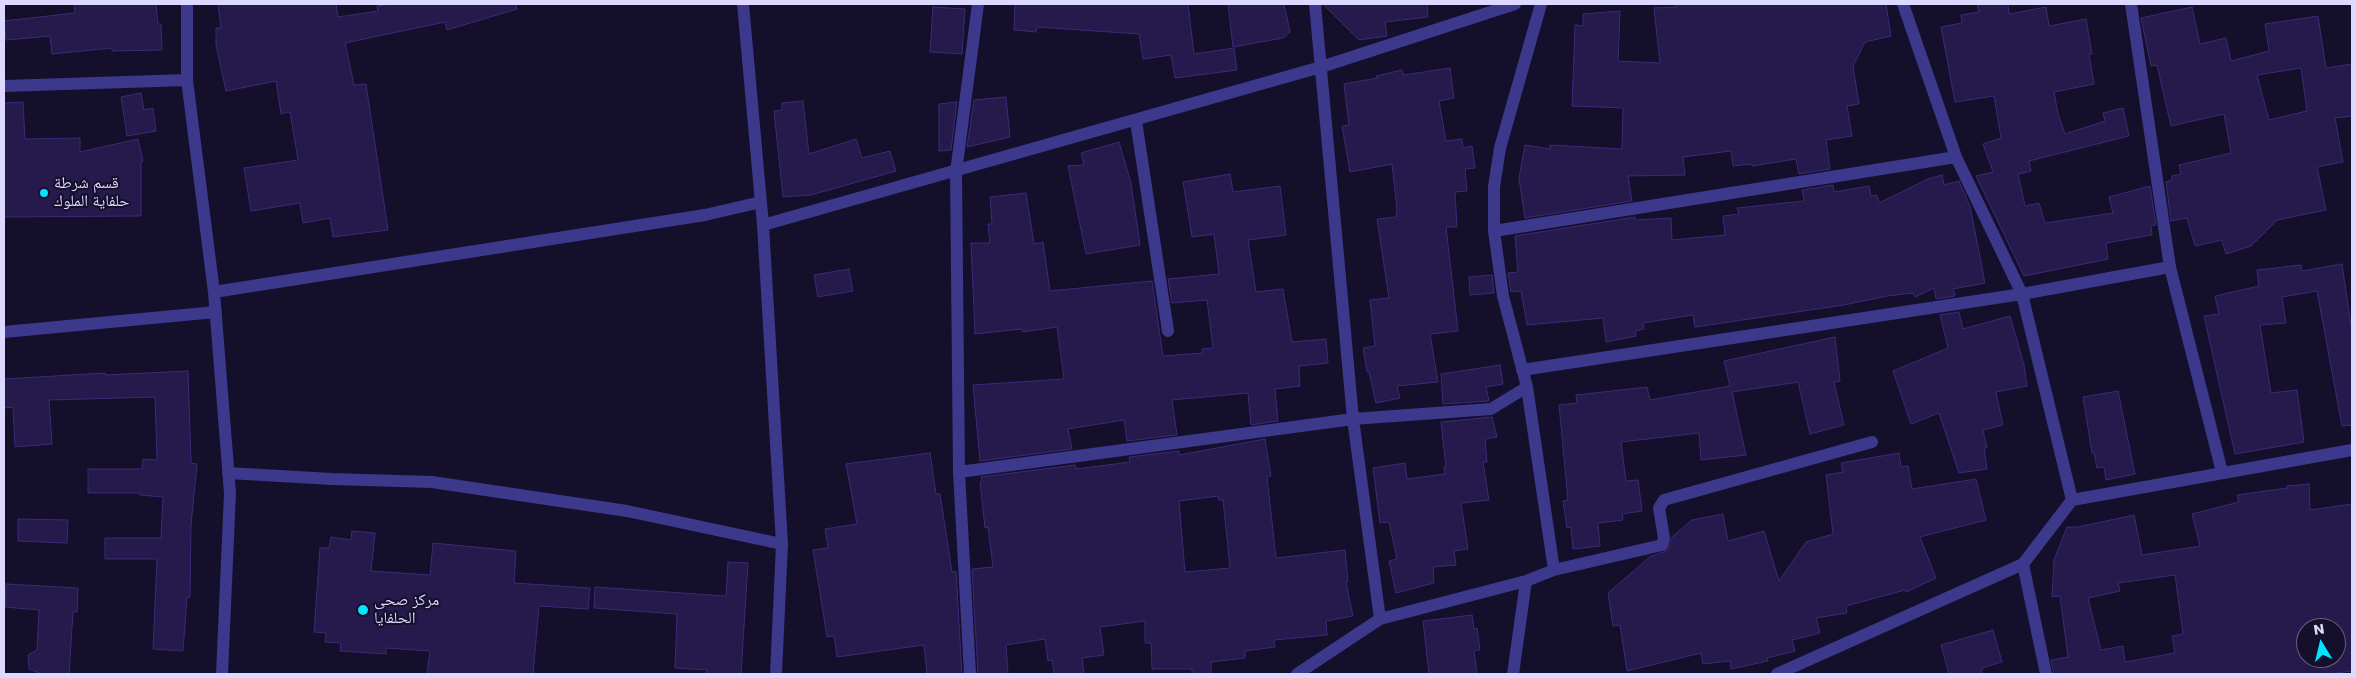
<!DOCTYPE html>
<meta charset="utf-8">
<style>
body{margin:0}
#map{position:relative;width:2356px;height:678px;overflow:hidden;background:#140f2a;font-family:Poppins,sans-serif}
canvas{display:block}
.frame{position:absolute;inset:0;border:5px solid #ddd8ff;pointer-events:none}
.north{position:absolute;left:2296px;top:618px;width:50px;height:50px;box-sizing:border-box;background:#140f2a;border:1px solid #645f7f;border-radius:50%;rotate:351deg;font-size:14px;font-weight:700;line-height:20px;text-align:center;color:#ddd8ff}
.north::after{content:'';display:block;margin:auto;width:18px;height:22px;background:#04e3ff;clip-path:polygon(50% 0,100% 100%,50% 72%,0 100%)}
</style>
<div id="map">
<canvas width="2356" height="678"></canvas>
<div class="frame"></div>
<div class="north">N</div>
</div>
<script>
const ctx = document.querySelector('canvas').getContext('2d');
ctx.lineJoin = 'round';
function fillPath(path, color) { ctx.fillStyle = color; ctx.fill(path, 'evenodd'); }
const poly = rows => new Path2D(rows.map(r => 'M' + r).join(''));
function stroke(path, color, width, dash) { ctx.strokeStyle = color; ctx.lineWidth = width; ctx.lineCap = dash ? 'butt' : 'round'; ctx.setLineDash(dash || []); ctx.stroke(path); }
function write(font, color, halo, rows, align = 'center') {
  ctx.font = font + ' Poppins,"Noto Naskh Arabic",sans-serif'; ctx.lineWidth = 4; ctx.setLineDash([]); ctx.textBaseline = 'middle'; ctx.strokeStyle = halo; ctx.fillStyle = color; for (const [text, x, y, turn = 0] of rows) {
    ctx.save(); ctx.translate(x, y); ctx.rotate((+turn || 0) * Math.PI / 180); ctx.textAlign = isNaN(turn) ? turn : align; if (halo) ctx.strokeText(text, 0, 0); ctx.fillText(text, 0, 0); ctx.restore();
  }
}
const building = poly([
 [74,4,156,4,158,24,161,24,162,50,112,51,112,48,52,54,50,36,6,40,4,21,75,13,74,4],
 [218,4,336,4,338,17,378,11,377,6,391,4,516,4,517,9,447,30,445,22,345,43,354,85,366,84,388,230,333,237,330,218,303,223,300,203,251,211,244,168,298,160,290,112,281,114,276,81,226,91,216,45,216,28,221,28,218,4],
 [1015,4,1188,4,1194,54,1234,48,1237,70,1175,78,1171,55,1143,59,1139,34,1037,27,1036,32,1014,30,1015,4],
 [1228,4,1284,4,1290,32,1283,38,1233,47,1228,4],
 [1323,4,1427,4,1428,17,1385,22,1387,36,1359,40,1323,4],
 [1676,4,1886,4,1891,36,1865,42,1853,66,1859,104,1847,106,1852,136,1826,140,1830,169,1799,174,1796,159,1752,166,1751,164,1733,166,1731,151,1683,157,1685,175,1628,176,1632,201,1525,218,1519,178,1525,145,1550,149,1550,145,1622,149,1623,108,1572,106,1575,25,1583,26,1583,14,1620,11,1618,61,1660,63,1654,8,1676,7,1676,4],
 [1977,4,2008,4,2009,14,2046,7,2049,26,2086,19,2092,54,2089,54,2094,84,2054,92,2058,114,2065,134,2105,121,2103,113,2123,108,2129,136,2029,161,2031,171,2018,174,2025,206,2039,203,2045,223,2113,213,2109,197,2150,186,2156,225,2151,226,2152,235,2106,243,2108,259,2024,276,1976,176,1993,172,1983,144,2001,138,1994,96,1955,102,1941,27,1962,23,1961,15,1979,12,1977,4],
 [933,7,965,9,962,54,930,52,933,7],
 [2192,7,2200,44,2226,38,2231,61,2269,51,2265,24,2318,16,2326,68,2352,64,2352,116,2335,118,2343,162,2317,167,2326,210,2277,220,2251,246,2226,254,2222,240,2195,246,2187,218,2171,221,2166,182,2172,180,2172,176,2181,174,2179,165,2231,153,2224,114,2171,126,2157,65,2151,66,2141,18,2192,7],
 [2301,68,2307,111,2269,120,2257,75,2301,68],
 [1450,68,1454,98,1439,101,1446,141,1462,139,1463,148,1472,146,1475,168,1465,169,1467,191,1455,192,1457,227,1446,227,1458,331,1430,334,1438,382,1397,386,1400,398,1376,403,1369,372,1367,372,1363,348,1375,346,1370,300,1389,298,1377,219,1396,217,1397,209,1392,164,1350,172,1342,126,1349,125,1344,84,1377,78,1376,76,1402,70,1404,75,1450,68],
 [141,93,144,110,153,108,156,131,127,136,121,97,141,93],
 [1006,97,1010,137,967,147,974,100,1006,97],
 [803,101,809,154,856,139,862,158,890,151,896,171,811,195,783,197,774,111,782,110,782,103,803,101],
 [23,102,25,139,80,138,80,152,138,139,143,161,141,162,141,216,4,217,4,103,23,102],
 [957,102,951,150,939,151,939,104,957,102],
 [1119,142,1131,183,1140,245,1086,254,1068,166,1084,165,1081,153,1119,142],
 [1230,174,1233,192,1280,186,1286,235,1248,240,1256,292,1283,289,1292,342,1326,339,1328,363,1299,366,1300,386,1275,389,1278,421,1251,425,1248,393,1172,400,1177,435,1127,441,1124,420,1068,429,1072,449,980,461,973,385,1064,379,1057,327,1023,332,1022,329,975,334,971,243,990,243,988,224,992,224,990,197,1026,193,1034,244,1043,242,1050,291,1152,281,1163,356,1203,353,1202,349,1213,348,1207,300,1172,303,1168,279,1219,274,1214,234,1192,237,1183,182,1230,174],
 [1942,175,1944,185,1959,181,1970,206,1985,283,1953,289,1955,296,1936,299,1934,288,1915,297,1913,293,1887,296,1844,305,1695,327,1693,315,1643,323,1644,329,1635,331,1636,336,1606,342,1603,318,1527,325,1521,291,1511,292,1508,273,1518,272,1515,236,1635,217,1635,220,1671,218,1672,240,1725,235,1723,216,1739,214,1737,208,1804,201,1802,190,1833,185,1834,192,1869,186,1871,196,1877,195,1879,203,1928,179,1942,175],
 [2342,264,2352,332,2352,425,2342,426,2317,291,2282,297,2286,323,2260,325,2271,393,2297,390,2304,442,2235,454,2204,316,2219,314,2215,296,2259,286,2257,270,2301,265,2302,271,2342,264],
 [849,269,853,291,818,297,814,275,849,269],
 [1492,275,1494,293,1470,295,1469,277,1492,275],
 [1959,312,1963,329,2010,316,2024,365,2027,386,1996,392,2003,425,1983,430,1987,448,1984,448,1987,469,1959,473,1939,413,1911,424,1893,371,1948,348,1940,315,1959,312],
 [1835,337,1840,381,1834,382,1844,425,1810,434,1798,382,1732,392,1746,455,1701,460,1699,433,1621,442,1626,481,1638,480,1642,511,1622,514,1623,520,1598,523,1600,546,1573,549,1571,527,1567,528,1563,501,1568,500,1559,405,1577,403,1576,395,1647,387,1650,400,1730,386,1724,361,1835,337],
 [1500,365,1503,384,1486,387,1489,401,1443,404,1441,374,1500,365],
 [188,371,191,463,197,464,191,525,190,597,187,597,183,651,153,649,157,559,105,559,105,538,161,538,163,497,140,495,140,493,88,493,88,469,142,469,143,459,157,460,155,397,49,400,52,444,15,447,13,407,4,408,4,379,105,373,105,375,188,371],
 [2118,391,2135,474,2106,480,2104,467,2097,468,2094,453,2092,453,2083,397,2118,391],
 [1492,417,1497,437,1485,439,1487,462,1483,462,1489,500,1461,503,1468,549,1454,551,1456,565,1433,567,1434,583,1396,593,1389,561,1397,559,1389,522,1380,523,1373,468,1405,463,1407,479,1445,474,1444,467,1446,467,1441,422,1492,417],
 [1265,439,1271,476,1267,477,1276,558,1345,550,1348,582,1346,582,1353,616,1326,621,1327,635,1274,640,1275,647,1245,651,1245,658,1211,662,1211,674,1192,674,1192,669,1152,669,1151,643,1145,643,1145,621,1100,627,1104,655,1082,658,1084,674,1054,674,1052,660,1048,661,1045,639,1006,645,1008,674,978,674,972,569,993,567,988,527,985,528,980,482,982,481,981,477,1075,465,1076,469,1115,464,1130,462,1129,457,1179,451,1179,455,1265,439],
 [1218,496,1219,500,1223,500,1230,568,1185,572,1179,501,1218,496],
 [930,453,936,494,940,494,952,572,956,571,962,674,927,674,924,645,837,657,834,636,827,637,813,550,828,548,825,529,857,524,846,464,930,453],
 [1899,453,1901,467,1908,466,1912,489,1976,479,1986,520,1920,537,1936,578,1906,592,1905,590,1846,606,1847,613,1816,618,1820,633,1792,640,1795,651,1767,658,1768,661,1731,669,1730,661,1703,664,1701,653,1627,671,1620,625,1613,626,1608,593,1651,556,1667,551,1672,537,1692,520,1723,514,1728,541,1764,531,1779,581,1806,542,1833,534,1826,475,1843,472,1841,463,1899,453],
 [2309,484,2310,510,2352,504,2352,671,2329,674,2054,674,2051,660,2068,657,2060,596,2052,597,2054,560,2067,527,2078,527,2134,515,2142,555,2200,546,2192,514,2239,502,2237,495,2287,488,2287,486,2309,484],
 [2175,575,2183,634,2172,636,2175,653,2125,662,2123,646,2101,650,2088,598,2120,591,2118,583,2175,575],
 [2306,628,2336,628,2336,658,2306,658,2306,628],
 [18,519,68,520,67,543,18,541,18,519],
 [352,531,375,533,371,571,430,575,433,543,516,551,514,583,590,588,588,609,539,606,533,674,427,674,430,651,386,648,386,654,340,651,341,643,325,642,326,633,314,632,320,548,329,548,331,537,351,540,352,531],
 [728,562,748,563,741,674,706,674,707,670,675,668,677,614,594,608,595,587,726,596,728,562],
 [6,584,78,588,77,612,73,612,69,674,42,674,29,669,28,655,37,650,39,610,5,607,6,584],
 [1472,615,1474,629,1477,628,1480,650,1474,651,1477,674,1429,674,1423,621,1472,615],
 [1993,630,2002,662,1985,667,1981,670,1982,674,1949,674,1941,645,1993,630]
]);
fillPath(building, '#251a4b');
stroke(building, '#3b2b78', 1);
stroke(poly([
 [187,4,187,80,214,292,230,493,222,674],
 [743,4,763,225,782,544,776,674],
 [1315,4,1353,419,1380,619],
 [1903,4,1956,157,2022,294,2072,500],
 [2131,4,2170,267,2222,472],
 [4,86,187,80],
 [1136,121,1168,331],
 [763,225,1321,67,1515,4],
 [1494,231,1956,157],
 [214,292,705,215,761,202],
 [4,332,216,312],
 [1522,370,2022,294,2170,267],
 [959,472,1353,419,1491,409,1527,387],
 [228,473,332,479,432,482,627,511,782,544],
 [2023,564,2046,674],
 [1554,570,1662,545,1664,538,1659,508,1664,500,1872,442],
 [970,674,959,472,956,172,978,4],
 [1297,674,1380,619,1526,581,1554,570,1527,387,1503,296,1494,231,1494,187,1500,148,1541,4],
 [1513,674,1526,581],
 [1777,674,2023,564,2072,500,2352,450]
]), '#3c388b', 12);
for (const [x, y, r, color] of [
 [44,193,5,"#04e3ff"],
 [363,610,6,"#04e3ff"]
]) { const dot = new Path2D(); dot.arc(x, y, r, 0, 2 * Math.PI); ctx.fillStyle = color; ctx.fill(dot); stroke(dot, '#140f2a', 2); }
write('16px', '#ddd8ff', '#140f2a', [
 ["قسم شرطة",54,184],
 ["حلفاية الملوك",54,202],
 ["مركز صحى",374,601],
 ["الحلفايا",374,619]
], 'left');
</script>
